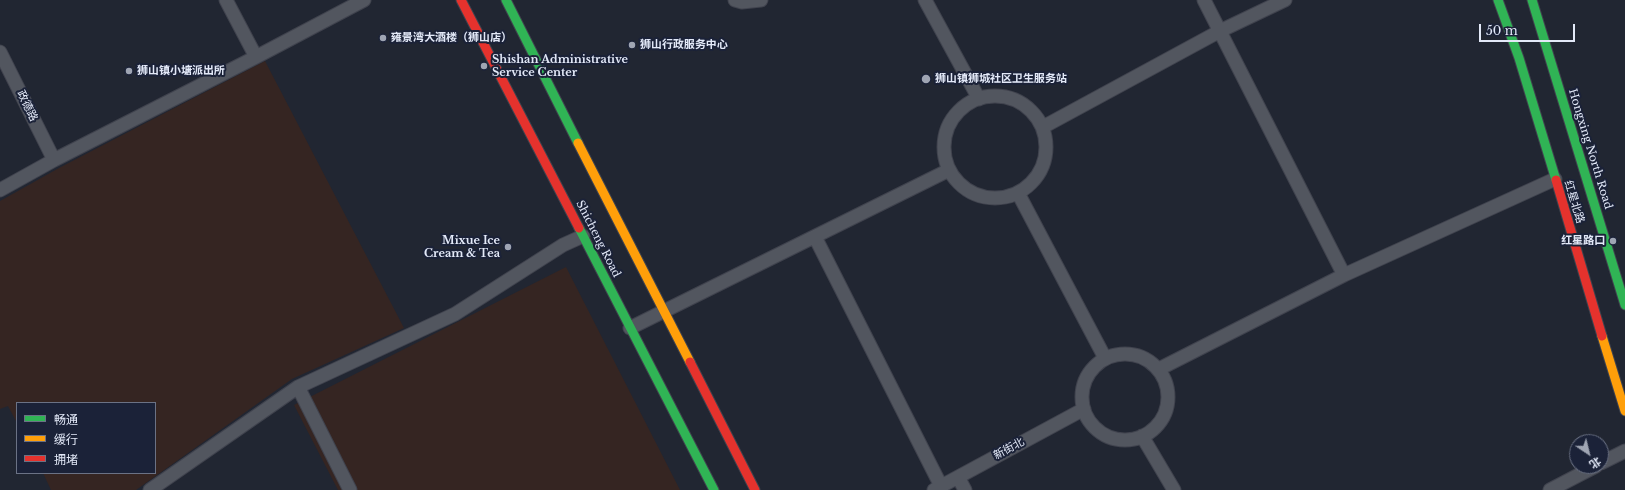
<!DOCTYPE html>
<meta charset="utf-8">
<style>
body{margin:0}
#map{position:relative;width:1625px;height:490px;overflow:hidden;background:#212632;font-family:"Libre Baskerville","Noto Sans SC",serif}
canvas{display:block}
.legend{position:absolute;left:16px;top:402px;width:140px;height:72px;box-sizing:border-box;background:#1b2238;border:1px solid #6b7285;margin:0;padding:5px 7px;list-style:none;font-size:12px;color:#e3e9f8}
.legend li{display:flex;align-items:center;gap:8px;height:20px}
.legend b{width:20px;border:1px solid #6b7285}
.north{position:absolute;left:1569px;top:434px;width:40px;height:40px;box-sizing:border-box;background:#1b2238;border:1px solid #6b7285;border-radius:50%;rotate:145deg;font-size:11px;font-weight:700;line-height:16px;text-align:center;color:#e3e9f8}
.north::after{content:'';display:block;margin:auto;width:14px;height:18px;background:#9fa5b3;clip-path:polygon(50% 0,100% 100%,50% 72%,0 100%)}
.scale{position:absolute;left:1479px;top:24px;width:96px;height:18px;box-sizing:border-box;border:2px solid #e3e9f8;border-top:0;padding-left:5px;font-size:12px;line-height:14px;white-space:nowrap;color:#e3e9f8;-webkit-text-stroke:3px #1b2238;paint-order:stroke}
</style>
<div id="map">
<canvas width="1625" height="490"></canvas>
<ul class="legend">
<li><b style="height:5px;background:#30b455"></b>畅通</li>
<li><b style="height:5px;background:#ff9f0a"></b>缓行</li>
<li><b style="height:5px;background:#e5322d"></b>拥堵</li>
</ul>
<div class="north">北</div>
<div class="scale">50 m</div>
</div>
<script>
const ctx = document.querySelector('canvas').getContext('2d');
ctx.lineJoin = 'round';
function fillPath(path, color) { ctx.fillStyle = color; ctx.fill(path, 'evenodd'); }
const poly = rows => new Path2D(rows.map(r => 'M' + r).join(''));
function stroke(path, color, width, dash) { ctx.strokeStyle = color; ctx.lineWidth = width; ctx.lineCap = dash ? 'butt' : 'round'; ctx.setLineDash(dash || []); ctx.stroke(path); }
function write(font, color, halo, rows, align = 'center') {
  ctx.font = font + ' "Libre Baskerville","Noto Sans SC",serif'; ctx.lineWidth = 4; ctx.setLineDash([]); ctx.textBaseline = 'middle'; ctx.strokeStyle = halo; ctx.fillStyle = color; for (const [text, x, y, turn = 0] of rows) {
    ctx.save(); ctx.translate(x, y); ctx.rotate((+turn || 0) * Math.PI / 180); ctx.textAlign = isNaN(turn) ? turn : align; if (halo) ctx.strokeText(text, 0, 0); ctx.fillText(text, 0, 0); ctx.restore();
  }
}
fillPath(poly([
 [265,61,404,328,292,379,136,490,51,490,43,473,155,473,155,403,17,403,17,423,8,406,0,409,0,201,59,168],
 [566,267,680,490,338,490,294,405]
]), '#352522');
const street = poly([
 [226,0,256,57],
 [735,0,742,2,761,0],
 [925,0,979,99],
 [1204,0,1344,275],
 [0,52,54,160],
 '944 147a51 51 0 1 1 102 0a51 51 0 1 1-102 0Z',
 [1043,127,1220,31,1285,0],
 [0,190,54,160,256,57,364,0],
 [1018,193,1105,358],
 [815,237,941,486],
 [630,328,949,170],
 '1082 397a43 43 0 1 1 86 0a43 43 0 1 1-86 0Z',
 [1159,369,1344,275,1555,179],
 [298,387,350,490],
 [1142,436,1174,490],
 [1601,463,1625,451],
 [958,477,965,490],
 [150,490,298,387,455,314,563,245,583,236],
 [934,490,1084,409],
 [1550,490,1596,466]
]);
const fast = poly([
 [506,0,578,143],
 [1498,0,1519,58,1556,180],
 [1532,0,1625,305],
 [579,228,714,490]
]);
const slow = poly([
 [578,143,690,362],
 [1602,336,1625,411]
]);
const jam = poly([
 [461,0,579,228],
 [1556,180,1602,336],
 [690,362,755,490]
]);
stroke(street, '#40434e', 15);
stroke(fast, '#40434e', 11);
stroke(slow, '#40434e', 11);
stroke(jam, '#40434e', 11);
stroke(street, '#52565f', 13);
stroke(fast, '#30b455', 9);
stroke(slow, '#ff9f0a', 9);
stroke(jam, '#e5322d', 9);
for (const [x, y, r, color] of [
 [383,38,4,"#9fa5b3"],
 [632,45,4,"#9fa5b3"],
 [484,66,4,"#9fa5b3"],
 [129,71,4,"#9fa5b3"],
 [926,79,5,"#9fa5b3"],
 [1613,241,4,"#9fa5b3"],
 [508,247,4,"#9fa5b3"]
]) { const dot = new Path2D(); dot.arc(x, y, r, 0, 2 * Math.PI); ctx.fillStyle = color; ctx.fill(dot); stroke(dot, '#1b2238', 1.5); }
write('bold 11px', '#e3e9f8', '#1b2238', [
 ["雍景湾大酒楼（狮山店）",391,38],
 ["狮山行政服务中心",640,45],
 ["Shishan Administrative",492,60],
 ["Service Center",492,73],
 ["狮山镇小塘派出所",137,71],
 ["狮山镇狮城社区卫生服务站",935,79],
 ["Mixue Ice",500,241,"right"],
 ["Cream & Tea",500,254,"right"],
 ["红星路口",1605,241,"right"]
], 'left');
write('11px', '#e3e9f8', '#1b2238', [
 ["政德路",27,106,64],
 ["Hongxing North Road",1590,149,73],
 ["红星北路",1574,202,73],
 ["Shicheng Road",598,239,63],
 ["新街北",1009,449,-28]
]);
</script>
